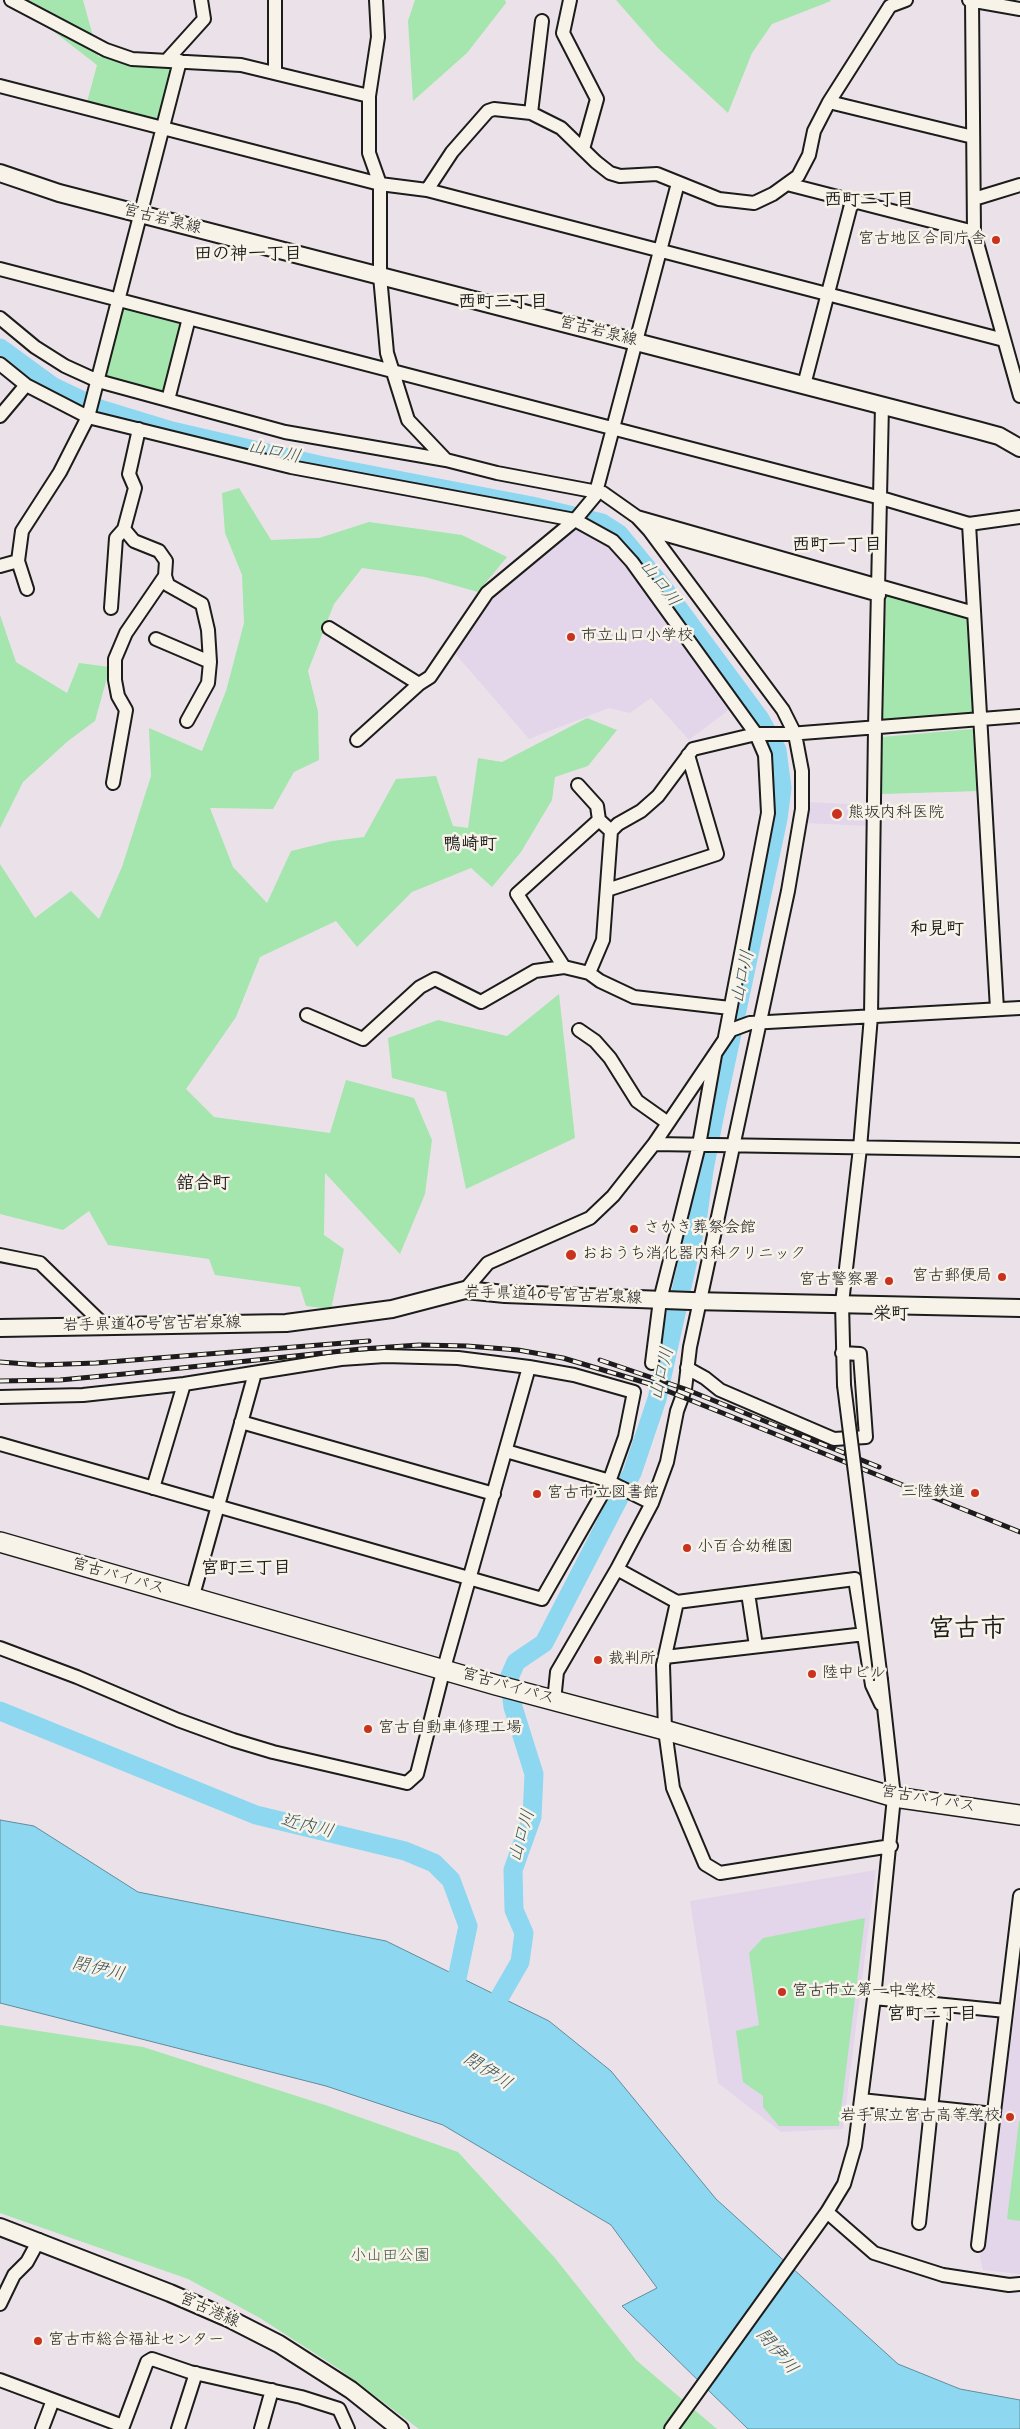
<!DOCTYPE html>
<meta charset="utf-8">
<style>
body{margin:0}
canvas{display:block;background:#ebe2e9}
</style>
<canvas width="1020" height="2429"></canvas>
<script>
const ctx = document.querySelector('canvas').getContext('2d');
ctx.lineJoin = 'round';
function fillPath(path, color) { ctx.fillStyle = color; ctx.fill(path, 'evenodd'); }
const poly = rows => new Path2D(rows.map(r => 'M' + r).join(''));
function stroke(path, color, width, dash) { ctx.strokeStyle = color; ctx.lineWidth = width; ctx.lineCap = dash ? 'butt' : 'round'; ctx.setLineDash(dash || []); ctx.stroke(path); }
function write(font, color, halo, rows, align = 'center') {
  ctx.font = font + ' Mynerve,"Klee One",sans-serif'; ctx.lineWidth = 5; ctx.setLineDash([]); ctx.textBaseline = 'middle'; ctx.strokeStyle = halo; ctx.fillStyle = color; for (const [text, x, y, turn = 0] of rows) {
    ctx.save(); ctx.translate(x, y); ctx.rotate((+turn || 0) * Math.PI / 180); ctx.textAlign = isNaN(turn) ? turn : align; if (halo) ctx.strokeText(text, 0, 0); ctx.fillText(text, 0, 0); ctx.restore();
  }
}
fillPath(poly([
 [575,526,607,544,628,568,730,709,689,740,651,698,630,713,609,708,529,739,452,650,474,625,472,618],
 [806,802,869,805,868,826,805,823],
 [876,1870,843,2129,781,2132,718,2083,690,1901],
 [1020,1975,1020,2274,983,2270,980,2258]
]), '#e3d6ea');
fillPath(poly([
 [13,0,83,0,99,58,101,53,131,65,173,68,158,121,87,102,97,65],
 [415,0,505,0,506,3,467,53,413,101,408,21],
 [616,0,830,0,831,1,772,24,752,53,728,113,658,48],
 [121,306,184,322,164,396,102,378],
 [239,488,271,540,319,538,369,522,462,535,507,557,478,592,425,577,362,568,334,604,308,671,318,712,319,760,294,772,273,809,210,808,233,867,267,903,291,851,332,841,364,837,396,779,436,776,453,826,468,828,478,758,502,762,587,718,617,730,588,766,555,777,552,800,521,852,492,887,471,868,412,892,357,947,336,921,260,957,236,1017,186,1089,214,1117,330,1133,346,1080,414,1098,432,1140,425,1194,400,1254,325,1173,324,1235,344,1249,331,1309,306,1306,300,1287,215,1275,209,1259,108,1245,89,1211,63,1230,0,1214,0,864,35,918,71,891,99,919,122,867,151,776,149,728,202,751,226,691,244,623,242,575,225,533,222,493],
 [886,593,972,619,976,714,882,719],
 [0,615,16,662,67,693,79,663,110,667,95,721,68,741,23,782,0,828],
 [973,729,980,791,882,794,881,737],
 [559,994,575,1138,466,1189,446,1092,392,1078,388,1038,438,1020,507,1036],
 [865,1918,839,2126,779,2126,763,2107,763,2096,743,2082,736,2031,759,2025,749,1953,763,1938],
 [0,2025,143,2047,325,2105,458,2152,555,2258,636,2360,717,2429,419,2429,339,2369,260,2318,188,2279,0,2213],
 [1019,2121,1020,2121,1020,2221,1007,2219]
]), '#a5e5ae');
const water = poly([
 [0,1820,34,1826,138,1892,386,1941,549,2021,611,2071,716,2199,898,2364,960,2389,1020,2400,1020,2429,748,2429,622,2306,657,2288,611,2225,443,2125,326,2086,0,2003,0,1820]
]);
fillPath(water, '#8ed7f0');
stroke(water, '#608c9b', 1);
stroke(poly([
 [0,348,52,386,100,409,172,431,319,465,532,506,602,523,619,534,661,585,760,719,777,750,782,788,778,819,716,1108,704,1170,698,1215,657,1399,632,1473,544,1643,516,1662,509,1678,513,1707,534,1774,532,1817,513,1870,514,1910,524,1933,520,1962,487,2019],
 [0,1711,256,1815,405,1851,434,1863,451,1880,468,1926,456,1983,448,2000]
]), '#8ed7f0', 19);
const minor = poly([
 [11,0,106,50,132,59,241,65,369,96],
 [376,0,378,37,369,96,369,153,380,184,380,276,387,353,408,420,446,460,497,473,603,493,637,517,649,530,783,710,795,734,802,771,802,809,788,891,690,1347,685,1389,677,1411,667,1462,652,1503,617,1569,557,1672,554,1701],
 [570,0,563,33,597,99,583,149],
 [969,0,1020,9],
 [972,0,974,232,1020,396],
 [167,60,204,19,201,0],
 [275,72,275,0],
 [0,86,380,184,427,190,1004,340],
 [829,102,973,137],
 [531,113,542,21],
 [787,184,974,232],
 [427,190,452,152,488,111,494,109,531,113,561,128,596,162,610,173,620,176,657,174,719,199,754,203,773,194,798,176,809,155,814,131,829,102,890,6,906,0],
 [974,199,1020,185],
 [0,269,881,498,969,524,1020,517],
 [0,318,35,347,65,366,98,381,285,432,446,460],
 [0,364,26,385,88,417,291,467,575,520,613,541,632,562,756,734,765,755,768,813,725,1037],
 [804,385,852,201],
 [168,400,189,318],
 [0,416,26,385],
 [637,517,974,613],
 [969,524,997,1009],
 [649,530,879,595],
 [0,566,18,561],
 [165,576,168,585,202,604,208,630,210,662,208,683,187,721],
 [27,589,18,561,22,531,60,472,88,417,180,61],
 [111,608,116,538,124,529],
 [329,628,419,684],
 [156,639,210,662],
 [357,740,419,684,430,677,487,593,575,520,595,496,678,183],
 [113,783,126,710,118,696,115,680,115,659,126,633,165,576,166,561,159,551,134,541,124,529,135,488,129,474,139,429],
 [578,785,597,806,599,820],
 [607,890,717,854,688,755],
 [589,973,564,967,517,894,599,820,611,831],
 [730,1008,634,997,600,981,589,973,603,940,611,831,618,824,641,811,658,796,693,749,756,734,789,734,1020,716],
 [307,1015,363,1039,420,987,435,979,481,1002,535,971,564,967],
 [579,1030,595,1041,610,1058,637,1101,668,1123],
 [654,1144,1020,1150],
 [0,1255,40,1263,104,1325],
 [465,1290,488,1263,590,1218,613,1196,654,1144,731,1030,750,1023,1020,1008],
 [652,1363,660,1300,699,1145,715,1055],
 [687,1368,705,1378,720,1390,834,1439,866,1437,860,1354,842,1353],
 [844,1385,842,1303,860,1148,871,1016,875,728,882,405],
 [0,1397,83,1395,184,1384,341,1359,385,1356,458,1358,529,1367,574,1375,634,1392,625,1437,609,1482,542,1599,0,1444],
 [241,1422,494,1494],
 [506,1451,603,1479,652,1503],
 [153,1488,184,1384],
 [617,1569,677,1602,855,1579,872,1685,881,1704],
 [748,1593,756,1646],
 [192,1599,255,1373],
 [677,1602,663,1665,665,1730,673,1788,705,1864,720,1873,891,1846],
 [0,1648,77,1677,178,1720,233,1740,273,1752,407,1783,417,1774,444,1668,529,1367],
 [665,1657,865,1634],
 [874,1998,1006,2011],
 [861,2100,994,2114],
 [827,2212,874,2253,943,2275,1009,2285,1020,2284],
 [919,2223,942,2005],
 [978,2245,1020,1896],
 [0,2304,14,2275,27,2262,39,2240],
 [0,2380,123,2426],
 [42,2429,53,2400],
 [122,2429,147,2362,152,2359,190,2372,301,2397,339,2409,348,2429],
 [178,2429,196,2373],
 [261,2429,272,2390],
 [671,2429,827,2212,844,2184,855,2146,874,1998,894,1797,881,1680]
]);
const major = poly([
 [0,173,59,193,977,430,999,436,1020,448],
 [0,1328,286,1323,392,1309,465,1290,505,1294,691,1301,1020,1308],
 [0,2227,170,2293,230,2319,279,2344,351,2390,400,2429]
]);
const highway = poly([
 [0,1542,496,1685,665,1730,894,1797,1020,1815]
]);
stroke(minor, '#1c1c1c', 16);
stroke(major, '#1c1c1c', 20);
stroke(highway, '#1c1c1c', 22);
stroke(minor, '#f7f3e8', 12);
stroke(major, '#f7f3e8', 16);
stroke(highway, '#f7f3e8', 19);
const rail = poly([
 [600,1360,685,1389,879,1467],
 [0,1362,40,1365,96,1363,369,1341],
 [0,1381,60,1380,124,1374,361,1349,419,1345,467,1346,518,1350,563,1358,650,1384,1020,1532]
]);
stroke(rail, '#1c1c1c', 5);
stroke(rail, '#f7f3e8', 3, [9]);
const minorBridge = poly([
 [844,1385,881,1680]
]);
stroke(minorBridge, '#1c1c1c', 16, []);
stroke(minorBridge, '#f7f3e8', 12);
for (const [x, y, r, color] of [
 [996,240,5,"#c8321e"],
 [571,637,5,"#c8321e"],
 [837,814,6,"#c8321e"],
 [634,1229,5,"#c8321e"],
 [571,1255,6,"#c8321e"],
 [1002,1277,5,"#c8321e"],
 [889,1281,5,"#c8321e"],
 [975,1493,5,"#c8321e"],
 [537,1494,5,"#c8321e"],
 [687,1548,5,"#c8321e"],
 [598,1660,5,"#c8321e"],
 [812,1674,5,"#c8321e"],
 [368,1729,5,"#c8321e"],
 [782,1992,5,"#c8321e"],
 [1010,2117,5,"#c8321e"],
 [38,2341,5,"#c8321e"]
]) { const dot = new Path2D(); dot.arc(x, y, r, 0, 2 * Math.PI); ctx.fillStyle = color; ctx.fill(dot); stroke(dot, '#f7f3e8', 2); }
write('16px', '#1c1c1c', '#f7f3e8', [
 ["宮古岩泉線",162,220,14],
 ["宮古岩泉線",598,332,14],
 ["岩手県道40号宮古岩泉線",553,1296,2],
 ["岩手県道40号宮古岩泉線",152,1325,-1],
 ["宮古バイパス",118,1577,16],
 ["宮古バイパス",508,1687,16],
 ["宮古バイパス",928,1800,10],
 ["宮古港線",209,2311,24]
]);
write('16px', '#1c1c1c', '#f7f3e8', [
 ["宮古地区合同庁舎",986,240,"right"],
 ["市立山口小学校",581,637],
 ["熊坂内科医院",848,814],
 ["さかき葬祭会館",644,1229],
 ["おおうち消化器内科クリニック",582,1255],
 ["宮古郵便局",992,1277,"right"],
 ["宮古警察署",879,1281,"right"],
 ["三陸鉄道",965,1493,"right"],
 ["宮古市立図書館",547,1494],
 ["小百合幼稚園",697,1548],
 ["裁判所",608,1660],
 ["陸中ビル",822,1674],
 ["宮古自動車修理工場",378,1729],
 ["宮古市立第一中学校",792,1992],
 ["岩手県立宮古高等学校",1000,2117,"right"],
 ["宮古市総合福祉センター",48,2341]
], 'left');
write('16px', '#455848', '#f7f3e8', [
 ["小山田公園",390,2257]
]);
write('bold 18px', '#1c1c1c', '#f7f3e8', [
 ["西町二丁目",869,201],
 ["田の神一丁目",248,255],
 ["西町三丁目",503,303],
 ["西町一丁目",837,546],
 ["鴨崎町",470,845],
 ["和見町",937,930],
 ["舘合町",203,1184],
 ["栄町",891,1315],
 ["宮町三丁目",246,1569],
 ["宮町二丁目",932,2015]
]);
write('italic 18px', '#3e545c', '#f7f3e8', [
 ["山口川",274,453,12],
 ["山口川",659,584,52],
 ["山口川",744,977,-78],
 ["山口川",663,1374,-77],
 ["近内川",307,1827,14],
 ["山口川",523,1836,-74],
 ["閉伊川",98,1970,13],
 ["閉伊川",487,2072,33],
 ["閉伊川",776,2352,50]
]);
write('bold 26px', '#1c1c1c', '#f7f3e8', [
 ["宮古市",967,1631]
]);
</script>
